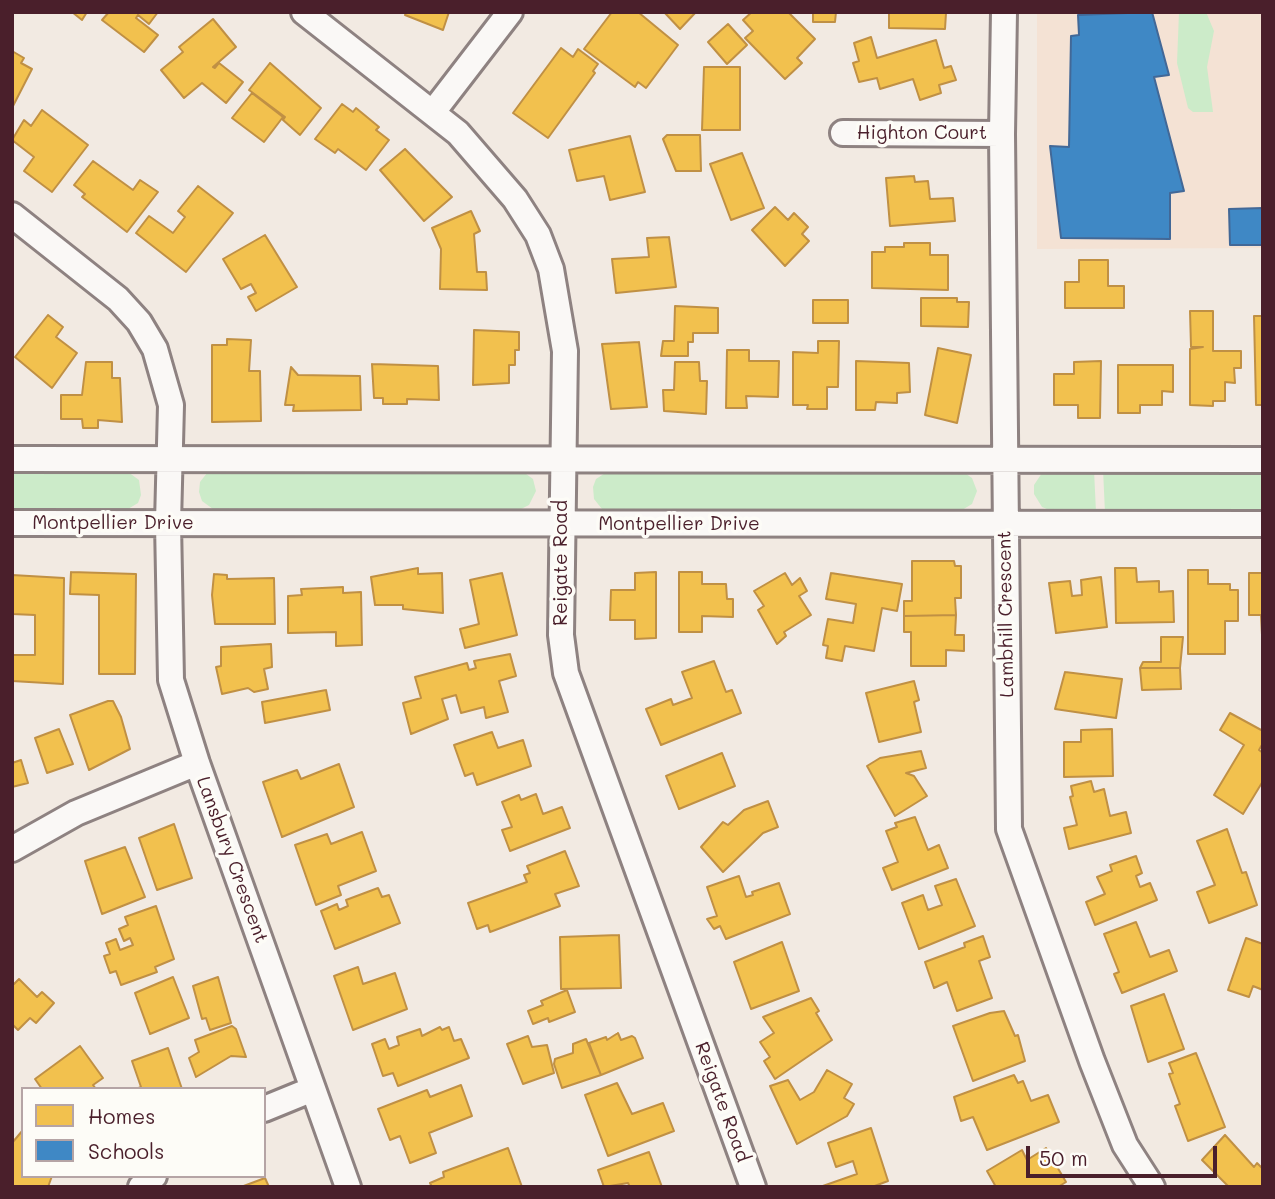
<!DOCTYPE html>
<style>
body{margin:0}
#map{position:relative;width:1275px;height:1199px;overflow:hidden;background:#f2eae2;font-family:Mali,sans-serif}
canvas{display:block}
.frame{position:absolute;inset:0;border:14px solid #4a1f2b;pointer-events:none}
.legend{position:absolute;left:21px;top:1087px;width:245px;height:91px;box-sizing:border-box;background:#fdfcf7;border:2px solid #b5a4a5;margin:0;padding:9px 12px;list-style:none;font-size:21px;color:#4a1f2b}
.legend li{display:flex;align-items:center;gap:14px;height:35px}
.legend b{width:35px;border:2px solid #b5a4a5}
.scale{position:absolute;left:1026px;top:1146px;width:191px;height:32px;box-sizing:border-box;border:4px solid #4a1f2b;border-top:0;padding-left:9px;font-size:21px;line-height:24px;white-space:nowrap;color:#4a1f2b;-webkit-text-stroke:5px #fdfcf7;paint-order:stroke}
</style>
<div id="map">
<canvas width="1275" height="1199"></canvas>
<div class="frame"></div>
<ul class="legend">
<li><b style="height:19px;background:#f2c14e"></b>Homes</li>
<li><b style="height:19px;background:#3f88c5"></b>Schools</li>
</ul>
<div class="scale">50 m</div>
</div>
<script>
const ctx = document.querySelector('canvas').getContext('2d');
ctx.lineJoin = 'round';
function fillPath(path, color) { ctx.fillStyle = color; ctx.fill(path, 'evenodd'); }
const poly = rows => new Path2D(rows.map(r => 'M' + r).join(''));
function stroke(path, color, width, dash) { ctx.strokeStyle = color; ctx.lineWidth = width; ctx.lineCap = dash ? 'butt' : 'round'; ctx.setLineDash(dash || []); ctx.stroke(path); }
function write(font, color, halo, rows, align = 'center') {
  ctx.font = font + ' Mali,sans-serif'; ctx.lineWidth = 7; ctx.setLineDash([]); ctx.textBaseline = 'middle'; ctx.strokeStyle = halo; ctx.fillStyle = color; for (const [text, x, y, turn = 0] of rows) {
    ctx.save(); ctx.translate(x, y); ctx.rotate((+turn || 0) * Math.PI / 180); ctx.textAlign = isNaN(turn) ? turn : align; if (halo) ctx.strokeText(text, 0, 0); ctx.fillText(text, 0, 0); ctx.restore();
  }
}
fillPath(poly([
 [1037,12,1263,12,1263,248,1037,249]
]), '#f4e2d4');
fillPath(poly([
 [1179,12,1206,12,1214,31,1207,67,1213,112,1193,112,1188,108,1177,63],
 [12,468,124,469,139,480,141,495,138,503,123,512,12,513],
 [959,469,972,478,977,491,972,504,957,513,613,513,602,509,594,499,593,487,596,479,610,470],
 [1103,469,1263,470,1263,512,1105,513],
 [217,470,522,471,533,479,536,491,529,505,515,512,217,512,202,501,199,492,200,482,207,473],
 [1052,470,1094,470,1096,512,1054,512,1042,507,1034,494,1034,485,1042,473]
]), '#ccebc9');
const homes = poly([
 [72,12,87,12,82,20,72,12],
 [109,12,158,12,149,24,138,15,136,18,158,35,144,52,102,20,109,12],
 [406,12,449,12,443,30,405,15,406,12],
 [612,12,638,12,678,45,646,88,638,82,635,87,584,49,612,12],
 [664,12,696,12,680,29,664,12],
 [752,12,788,12,815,39,797,58,802,63,785,79,745,38,753,31,743,20,752,12],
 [813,12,836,12,835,22,813,22,813,12],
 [889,12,955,12,946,13,945,29,889,28,889,12],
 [213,19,236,47,213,67,215,68,219,63,243,82,226,103,202,83,184,98,161,70,183,52,179,47,213,19],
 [728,24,747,45,727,64,708,42,728,24],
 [871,37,877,58,936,40,944,68,951,66,956,80,939,85,941,93,920,100,913,79,880,89,877,78,859,82,853,63,859,61,854,43,871,37],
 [561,48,573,57,578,49,598,64,593,71,595,73,548,138,513,113,561,48],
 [12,51,24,58,21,63,32,69,12,108,12,51],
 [270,63,321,108,300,135,283,120,285,117,249,90,270,63],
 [704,67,740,67,740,130,702,130,704,67],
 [252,93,283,117,264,142,232,118,252,93],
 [342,104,353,112,356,108,379,127,376,130,389,140,366,170,338,149,335,153,315,139,342,104],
 [42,110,88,145,52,192,24,171,34,157,12,140,24,120,31,126,42,110],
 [667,135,700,135,701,171,676,171,663,139,667,135],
 [630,136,645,192,610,200,604,176,577,181,569,150,630,136],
 [405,149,452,197,424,221,380,170,405,149],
 [742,153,764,208,731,220,710,164,742,153],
 [93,161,133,190,140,180,158,192,127,232,82,197,85,194,74,185,93,161],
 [914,176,915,182,928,181,930,199,953,198,955,221,890,226,886,178,914,176],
 [198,186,233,213,186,272,136,233,149,216,173,233,185,217,178,211,198,186],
 [775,207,788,220,794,213,808,227,802,234,809,241,785,266,752,230,775,207],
 [471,211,480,231,474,234,477,272,486,272,487,290,440,289,441,249,432,228,471,211],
 [265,235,297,287,256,311,248,297,256,293,251,284,241,289,223,259,265,235],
 [669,237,676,287,616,293,612,259,649,257,647,238,669,237],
 [904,243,930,243,930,255,948,255,948,290,872,288,872,252,885,252,885,247,904,247,904,243],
 [1079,260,1108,260,1108,286,1124,286,1124,308,1065,308,1065,282,1079,282,1079,260],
 [921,298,957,298,957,302,969,302,968,327,921,326,921,298],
 [813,300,848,300,848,323,813,323,813,300],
 [675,306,718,308,718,333,693,333,693,342,688,342,688,356,661,356,663,341,674,341,675,306],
 [1190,311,1213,311,1213,351,1241,351,1241,368,1234,368,1235,383,1225,382,1225,401,1213,401,1213,406,1190,405,1190,349,1203,347,1191,347,1190,311],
 [48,315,63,327,56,337,77,353,52,388,15,357,48,315],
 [1254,316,1263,316,1263,405,1256,405,1254,316],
 [474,330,519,332,519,350,515,350,515,365,509,365,509,383,473,385,474,330],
 [227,339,251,340,249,371,260,371,261,421,212,422,212,345,227,345,227,339],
 [818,341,839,341,838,387,827,387,827,409,807,409,808,405,793,405,793,352,818,353,818,341],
 [639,342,647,407,611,409,602,344,639,342],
 [938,348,971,355,957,423,925,415,938,348],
 [727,350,749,350,749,361,779,361,778,397,746,396,747,408,726,408,727,350],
 [856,361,909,363,910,392,897,393,897,403,876,402,875,410,856,410,856,361],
 [1101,361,1100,418,1078,418,1078,405,1054,405,1054,374,1074,374,1074,362,1101,361],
 [86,362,112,362,112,378,120,378,122,422,98,420,98,428,83,428,82,419,61,419,61,395,82,395,86,362],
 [675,362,699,362,700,381,707,381,706,414,664,411,663,390,674,390,675,362],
 [372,364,438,366,439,400,407,399,407,404,383,404,383,398,374,398,372,364],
 [1118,365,1173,365,1173,392,1162,391,1162,405,1140,405,1140,413,1118,413,1118,365],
 [291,367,298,375,360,376,361,410,293,411,294,405,285,405,291,367],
 [912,561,954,561,955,566,961,566,961,598,955,598,956,615,904,616,904,601,912,601,912,561],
 [418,568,418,574,442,573,443,613,403,609,403,605,375,605,371,577,418,568],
 [1115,568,1136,568,1137,582,1159,581,1159,592,1173,591,1174,622,1116,623,1115,568],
 [1188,570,1208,570,1208,584,1230,584,1230,590,1238,590,1238,621,1225,621,1225,654,1188,654,1188,570],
 [71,572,136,574,135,674,99,674,99,595,70,594,71,572],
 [656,572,656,638,635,639,635,620,610,620,611,590,635,590,635,573,656,572],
 [679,572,702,572,702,584,726,584,727,599,733,599,733,617,702,616,702,632,679,632,679,572],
 [502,573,517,635,465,648,460,629,479,624,470,580,502,573],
 [785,573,792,585,800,578,807,591,799,596,811,615,784,632,786,636,777,644,758,610,764,606,754,591,785,573],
 [831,573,902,584,897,611,882,608,874,651,845,646,842,661,826,658,828,646,823,645,828,619,853,623,856,604,826,599,831,573],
 [1249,573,1263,573,1263,655,1261,615,1249,615,1249,573],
 [214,574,227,575,227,579,274,578,275,624,215,624,212,595,214,574],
 [12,575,64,578,63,684,12,681,12,655,35,655,35,615,12,614,12,575],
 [1101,577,1107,627,1056,633,1049,583,1070,581,1072,596,1082,595,1081,580,1101,577],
 [343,587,343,593,361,592,362,645,336,646,336,632,288,633,288,596,302,595,301,589,343,587],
 [956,615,955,635,964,635,964,651,946,650,946,666,911,666,911,632,904,632,904,616,956,615],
 [1161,637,1183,637,1180,668,1140,668,1143,662,1161,662,1161,637],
 [271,644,272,667,264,669,268,689,254,692,248,688,222,694,216,667,221,666,221,647,271,644],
 [510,654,516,676,499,681,508,712,486,718,484,707,461,713,456,695,442,699,448,719,411,734,403,703,421,698,415,677,467,663,469,670,476,668,474,661,510,654],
 [714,661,726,692,732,690,741,713,661,745,646,709,671,699,673,705,692,698,682,672,714,661],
 [1140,668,1180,668,1181,689,1142,690,1140,668],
 [1065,672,1122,679,1116,718,1055,709,1065,672],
 [914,681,919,700,914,702,921,732,879,742,866,693,914,681],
 [326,690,330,710,265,723,262,702,326,690],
 [108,701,113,701,121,717,130,749,89,770,70,715,108,701],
 [1230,713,1263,731,1263,743,1259,750,1263,753,1263,781,1243,814,1214,795,1244,745,1220,730,1230,713],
 [59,729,73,764,47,773,35,738,59,729],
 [1112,729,1113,776,1064,777,1064,742,1081,742,1081,730,1112,729],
 [492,732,498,748,523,740,531,766,477,785,473,773,465,776,454,745,492,732],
 [921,751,926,768,906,773,914,776,927,796,895,816,867,766,880,758,921,751],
 [722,753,735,786,679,809,666,776,722,753],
 [21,760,28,783,12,787,12,763,21,760],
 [339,764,354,807,282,837,263,782,297,770,301,779,339,764],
 [1091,781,1094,792,1104,789,1110,816,1126,812,1131,833,1069,849,1064,828,1077,825,1070,797,1073,796,1071,786,1091,781],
 [536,794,543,814,562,807,570,828,510,851,502,830,512,827,502,802,519,795,521,800,536,794],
 [768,801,778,827,763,833,723,872,701,847,723,822,728,825,744,810,768,801],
 [915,817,928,850,939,845,948,868,892,890,883,868,898,862,886,831,897,827,895,823,915,817],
 [174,824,192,878,157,890,139,838,174,824],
 [1227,829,1242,873,1246,872,1257,905,1209,923,1197,892,1215,885,1197,841,1227,829],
 [362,832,376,871,338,886,341,895,316,905,295,845,327,834,331,844,362,832],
 [125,847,145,897,102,914,85,861,125,847],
 [565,851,579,886,555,894,560,906,490,932,488,925,477,929,468,903,527,882,524,875,530,873,527,866,565,851],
 [1136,856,1142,873,1136,876,1140,887,1150,883,1157,900,1095,925,1086,902,1105,894,1097,877,1112,871,1110,865,1136,856],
 [739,876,746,897,753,895,752,892,779,883,790,914,726,939,720,926,714,929,707,919,717,916,707,887,739,876],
 [956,879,975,926,919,949,902,903,923,895,928,910,942,905,935,886,956,879],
 [378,888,382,897,389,895,400,923,335,949,321,911,337,904,339,910,348,906,346,900,378,888],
 [156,906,174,959,155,967,157,972,121,985,116,971,110,973,104,956,110,954,106,943,116,939,120,950,133,945,130,938,124,941,119,929,128,925,125,917,156,906],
 [1136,922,1150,957,1169,950,1177,971,1122,993,1114,974,1119,972,1104,934,1136,922],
 [619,935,621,988,561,989,560,937,619,935],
 [983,936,990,957,979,961,992,998,957,1011,947,982,934,988,925,962,965,947,964,943,983,936],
 [1246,938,1263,944,1263,990,1253,986,1249,997,1228,990,1246,938],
 [782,942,799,991,751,1009,734,962,782,942],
 [358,967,363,984,395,973,407,1009,353,1030,334,976,358,967],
 [173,977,189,1018,150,1034,135,993,173,977],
 [218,977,231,1023,210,1030,206,1018,202,1019,193,986,218,977],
 [19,979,37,997,42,992,54,1003,36,1023,30,1018,18,1030,12,1024,12,982,14,984,19,979],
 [567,990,575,1012,549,1022,548,1018,533,1024,528,1011,543,1005,541,1001,567,990],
 [1164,994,1184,1049,1148,1062,1131,1006,1164,994],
 [811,998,819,1011,816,1013,832,1040,775,1079,764,1061,770,1057,760,1042,774,1033,763,1017,811,998],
 [1004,1011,1015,1036,1018,1035,1025,1061,973,1081,953,1026,990,1013,1004,1011],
 [232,1026,236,1029,246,1057,231,1056,196,1077,189,1058,199,1052,195,1040,232,1026],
 [440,1027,442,1030,449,1027,454,1041,461,1039,469,1058,398,1086,393,1073,383,1076,372,1044,385,1039,389,1049,399,1045,397,1037,420,1029,422,1036,440,1027],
 [618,1033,621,1040,632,1036,635,1038,643,1058,601,1075,589,1043,606,1037,607,1040,618,1033],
 [528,1036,532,1047,547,1045,554,1073,523,1084,507,1044,528,1036],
 [586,1039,601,1075,562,1088,554,1064,555,1059,573,1053,573,1044,586,1039],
 [80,1046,103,1078,93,1085,96,1089,42,1089,35,1079,80,1046],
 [168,1048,182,1089,136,1089,141,1087,132,1061,168,1048],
 [1196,1053,1225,1127,1188,1141,1175,1106,1180,1104,1169,1074,1173,1073,1169,1063,1196,1053],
 [827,1070,852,1084,844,1098,854,1104,847,1116,797,1144,770,1086,788,1080,800,1100,814,1092,827,1070],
 [1014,1075,1018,1083,1023,1081,1031,1101,1048,1095,1059,1122,987,1150,973,1117,961,1121,954,1097,1014,1075],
 [617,1083,632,1114,663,1103,674,1131,608,1156,585,1095,617,1083],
 [461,1085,472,1116,429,1133,436,1153,410,1163,400,1136,390,1140,378,1109,427,1090,430,1097,461,1085],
 [871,1128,888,1181,872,1187,820,1187,857,1174,853,1161,836,1167,828,1143,871,1128],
 [23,1130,23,1176,52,1176,48,1187,12,1187,12,1143,23,1130],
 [1225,1135,1254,1167,1257,1163,1263,1169,1263,1187,1229,1187,1202,1160,1225,1135],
 [508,1148,522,1187,432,1187,430,1183,444,1177,443,1172,508,1148],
 [1046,1148,1066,1182,1058,1187,996,1187,987,1171,1022,1150,1027,1160,1046,1148],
 [649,1152,662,1187,630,1187,628,1183,604,1187,598,1170,649,1152],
 [265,1178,269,1187,241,1187,265,1178]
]);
fillPath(homes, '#f2c14e');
stroke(homes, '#c09044', 2);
const schools = poly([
 [1152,12,1169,75,1154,77,1184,191,1170,193,1170,239,1061,238,1050,146,1069,147,1071,36,1079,35,1078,15,1152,12],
 [1263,208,1263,245,1230,245,1229,209,1263,208]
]);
fillPath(schools, '#3f88c5');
stroke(schools, '#426897', 2);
const street = poly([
 [304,12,458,133,515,199,538,235,551,269,565,351,561,635,566,673,753,1187],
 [1004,12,1002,134,1009,829,1092,1061,1125,1145,1152,1187],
 [433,112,510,12],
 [843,133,1002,134],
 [12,215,118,299,139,322,155,349,171,405,168,523,171,680,197,763,348,1187],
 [12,459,1263,460],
 [12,523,1263,524],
 [12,849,76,813,197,763],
 [264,1109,313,1089],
 [141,1187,154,1176]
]);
stroke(street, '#8e8281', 30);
stroke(street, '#faf8f6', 24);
write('19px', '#4a1f2b', '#fdfcf7', [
 ["Highton Court",922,133],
 ["Montpellier Drive",113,523],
 ["Montpellier Drive",679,524],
 ["Reigate Road",561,563,-90],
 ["Lambhill Crescent",1006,614,-91],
 ["Lansbury Crescent",232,860,70],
 ["Reigate Road",722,1102,70]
]);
</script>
